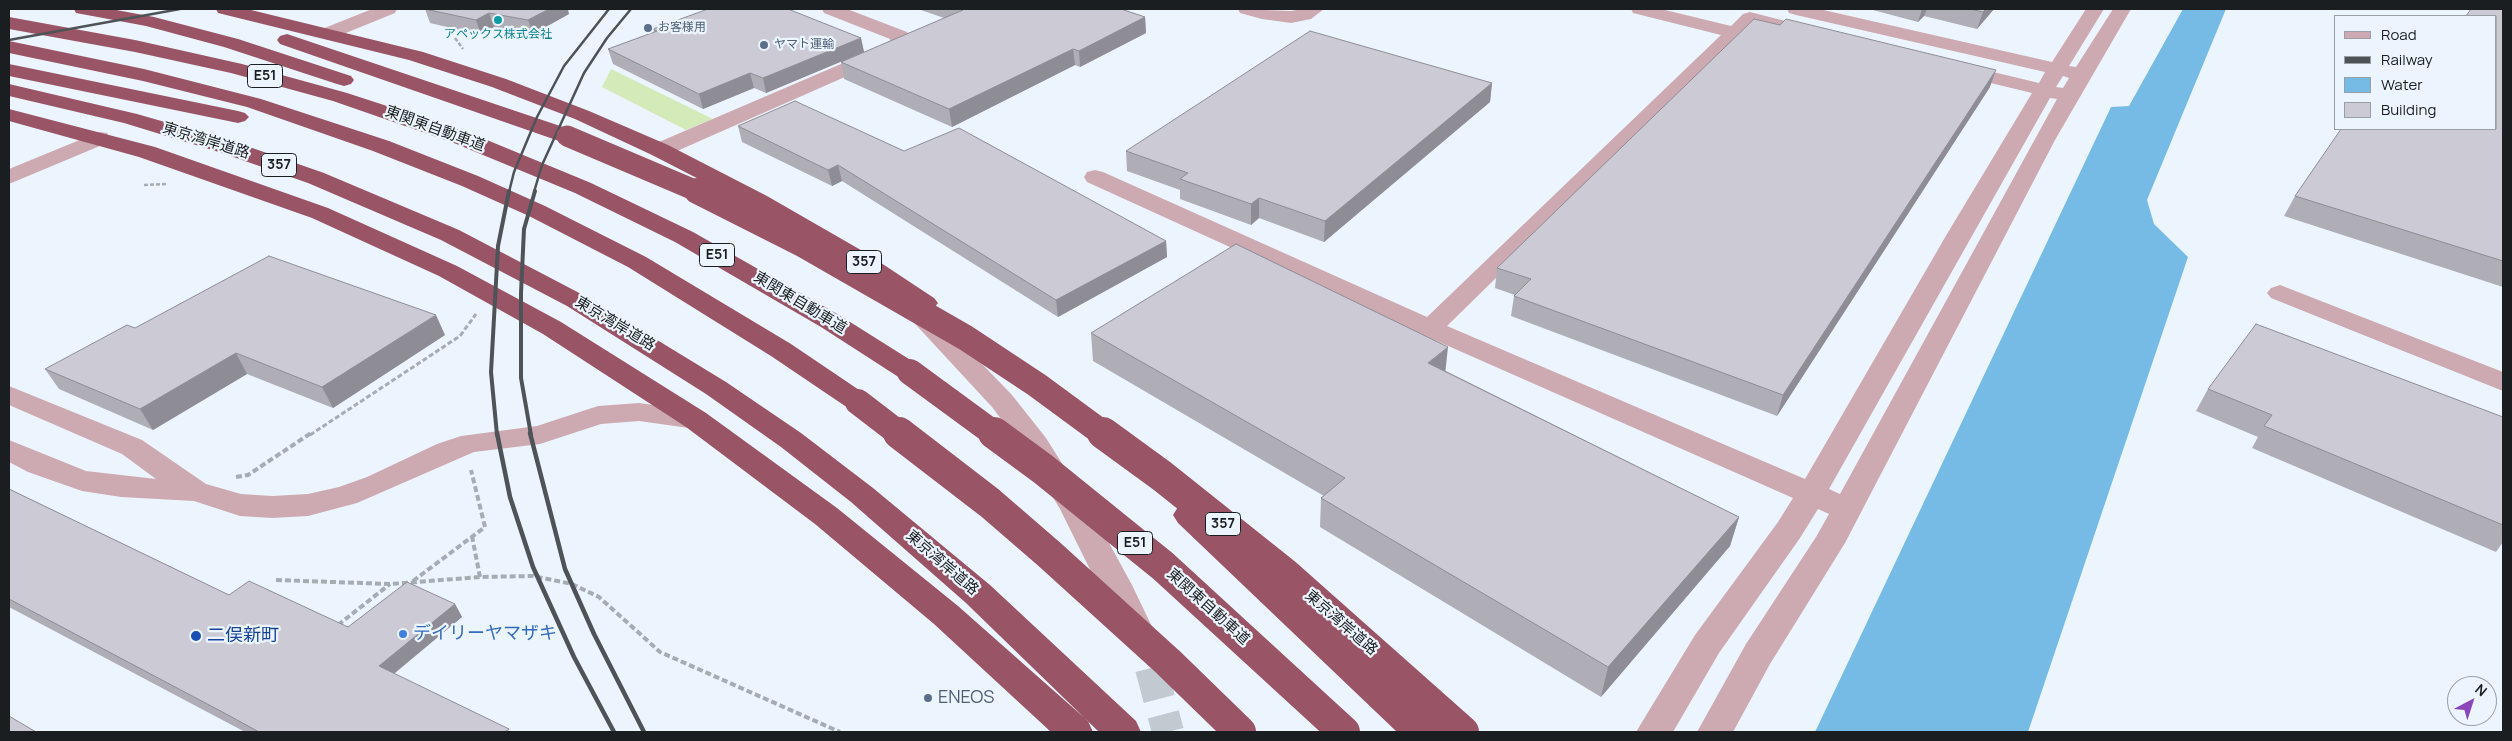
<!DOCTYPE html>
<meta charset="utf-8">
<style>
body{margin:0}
#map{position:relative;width:2512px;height:741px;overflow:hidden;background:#ecf5fd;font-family:Manrope,sans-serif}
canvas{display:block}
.frame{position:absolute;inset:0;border:10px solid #1b1e21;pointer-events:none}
.legend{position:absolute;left:2334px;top:15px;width:162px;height:115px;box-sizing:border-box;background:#ecf5fd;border:1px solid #989fa5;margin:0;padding:6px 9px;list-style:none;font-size:15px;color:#1b1e21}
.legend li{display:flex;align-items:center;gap:10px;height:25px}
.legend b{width:25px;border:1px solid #989fa5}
.north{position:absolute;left:2447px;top:676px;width:50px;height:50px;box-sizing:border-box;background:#ecf5fd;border:1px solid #989fa5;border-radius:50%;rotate:40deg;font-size:14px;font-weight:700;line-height:20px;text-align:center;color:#1b1e21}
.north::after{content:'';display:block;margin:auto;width:18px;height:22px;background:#8b47ba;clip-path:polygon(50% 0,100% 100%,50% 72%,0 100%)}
</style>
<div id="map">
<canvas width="2512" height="741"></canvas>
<div class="frame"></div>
<ul class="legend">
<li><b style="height:6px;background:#cdaab1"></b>Road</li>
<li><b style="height:6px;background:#4e5357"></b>Railway</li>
<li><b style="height:14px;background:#75bbe5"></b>Water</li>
<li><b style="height:14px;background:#cbcad5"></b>Building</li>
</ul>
<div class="north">N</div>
</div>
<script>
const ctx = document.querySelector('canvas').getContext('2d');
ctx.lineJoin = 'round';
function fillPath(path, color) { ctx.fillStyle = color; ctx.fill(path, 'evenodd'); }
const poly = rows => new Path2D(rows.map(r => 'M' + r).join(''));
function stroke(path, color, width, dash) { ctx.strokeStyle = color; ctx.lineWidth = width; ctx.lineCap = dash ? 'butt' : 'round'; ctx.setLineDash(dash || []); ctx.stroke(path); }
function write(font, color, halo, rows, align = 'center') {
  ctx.font = font + ' Manrope,"Noto Sans JP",sans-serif'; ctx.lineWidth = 4.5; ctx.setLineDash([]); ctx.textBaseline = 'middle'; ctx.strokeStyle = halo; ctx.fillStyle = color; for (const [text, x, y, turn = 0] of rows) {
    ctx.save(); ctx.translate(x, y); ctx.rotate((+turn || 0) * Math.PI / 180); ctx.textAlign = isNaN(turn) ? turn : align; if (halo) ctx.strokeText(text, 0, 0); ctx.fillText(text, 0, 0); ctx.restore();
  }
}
fillPath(poly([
 [611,69,713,119,686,130,602,87]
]), '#d4eab8');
fillPath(poly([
 [2183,9,2226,9,2147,200,2154,224,2188,257,2028,732,1815,732,2111,107,2129,106]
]), '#75bbe5');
stroke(poly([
 [1151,668,1168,732]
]), '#c2cad1', 32, [32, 16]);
stroke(poly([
 [455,38,463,49],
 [144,185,166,184]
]), '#a5acb2', 2.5, [4, 2]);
stroke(poly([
 [310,435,460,336,476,314]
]), '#a5acb2', 3, [5, 2.5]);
stroke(poly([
 [236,477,248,475,311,433],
 [472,536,480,577],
 [276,580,391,584,480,577,533,576,572,584,599,597,660,652,840,732],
 [413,581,485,527,471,470],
 [338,625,390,584]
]), '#a5acb2', 4, [6, 3]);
fillPath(poly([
 [372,9,397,9,395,13,336,37,322,37,320,33,322,29,372,9],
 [822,9,847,9,907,32,910,36,909,46,906,50,668,155,660,157,652,155,649,150,652,145,890,43,890,39,824,13,822,9],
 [1238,9,1291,11,1302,9,1324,9,1311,19,1291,23,1262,19,1240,13,1238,9],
 [1631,9,1661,9,1731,26,1743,14,1750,12,1797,24,1799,28,1797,32,1790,34,1754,25,1447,326,1805,479,1947,234,2032,93,1949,73,1946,69,1949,65,1956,63,2039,83,2045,72,1796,15,1789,13,1787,9,1819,9,2052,62,2086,9,2104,9,2069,66,2076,67,2113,9,2131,9,2055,140,1845,543,1770,664,1733,732,1697,732,1746,644,1816,537,1829,514,1818,509,1800,538,1719,653,1673,732,1636,732,1695,635,1778,522,1793,498,1421,334,1087,182,1084,177,1087,172,1095,170,1103,172,1427,317,1721,35,1633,13,1631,9],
 [2063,76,2069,78,2063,88,2056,87,2063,76],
 [2050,98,2057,99,1840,494,1829,489,2050,98],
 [99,132,107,133,110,138,107,143,9,184,9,169,99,132],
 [2280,285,2503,372,2503,391,2271,298,2267,293,2271,288,2280,285],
 [918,305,927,307,1012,395,1046,438,1090,508,1132,585,1155,633,1150,642,1138,646,1126,642,1060,509,1025,451,992,407,905,313,909,307,918,305],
 [9,386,142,440,206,484,241,494,272,496,308,494,339,487,367,477,437,444,461,436,537,426,598,406,639,403,696,411,706,413,710,420,706,427,696,429,639,421,601,424,540,444,474,452,357,503,308,516,272,518,240,516,194,501,121,497,82,491,28,472,9,462,9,440,86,471,156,479,122,454,9,405,9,386]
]), '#cdaab1');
fillPath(poly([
 [74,9,111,9,154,17,238,39,351,76,354,80,351,84,344,86,337,84,224,47,146,26,76,13,74,9],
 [216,9,247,9,423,52,506,79,589,111,668,145,767,196,866,253,934,298,938,303,934,308,925,311,916,308,848,263,751,206,652,155,575,119,492,87,409,60,218,13,216,9],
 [9,17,135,40,242,64,347,93,470,133,591,183,693,232,839,315,920,366,924,372,920,378,910,380,900,378,821,327,675,242,575,193,454,143,333,101,231,73,135,52,9,29,9,17],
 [287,34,575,131,578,136,575,141,567,142,559,141,280,44,277,40,280,36,287,34],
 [9,41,144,69,261,99,389,141,478,176,545,206,646,257,791,344,868,396,872,402,868,408,858,411,848,408,771,356,628,267,529,216,462,186,373,151,247,107,143,81,9,53,9,41],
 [9,64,238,111,245,113,249,117,245,121,238,123,9,76,9,64],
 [9,84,137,114,238,143,324,173,459,230,585,296,726,382,801,433,873,488,990,585,1136,721,1141,732,1099,732,966,603,851,502,781,447,706,394,567,306,441,240,308,183,222,153,124,123,9,96,9,84],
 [9,109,155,147,328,208,457,266,561,322,706,413,837,508,958,606,1088,721,1093,732,1051,732,934,624,815,524,686,427,543,334,439,276,312,218,139,157,9,121,9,109],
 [1189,504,1200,507,1434,721,1439,732,1397,732,1178,523,1173,515,1178,507,1189,504]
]), '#995466');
stroke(poly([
 [9,40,180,9],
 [509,192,514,172,537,117,564,66,609,9],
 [534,192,542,165,584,73,607,38,631,9]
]), '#4e5357', 2.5);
stroke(poly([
 [497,435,491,372,498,246,509,191],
 [531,435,521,378,521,293,524,229,535,191]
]), '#4e5357', 4);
stroke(poly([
 [497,433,510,497,533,567,574,657,614,732],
 [530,433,565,569,594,634,644,732]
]), '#4e5357', 4.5);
stroke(poly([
 [567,136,699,192]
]), '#995466', 21);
stroke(poly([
 [697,191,804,245,966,338,1037,385,1105,435],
 [910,372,996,435],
 [858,402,901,435]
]), '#995466', 26);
stroke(poly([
 [899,433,990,503,1049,554,1168,662,1240,732],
 [994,433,1043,469,1163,566,1344,732],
 [1103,433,1162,476,1285,574,1463,732]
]), '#995466', 32);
fillPath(poly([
 [425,9,569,14,533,34,494,27,481,35,430,23],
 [918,9,1121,9,1145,17,1146,33,1080,67,1075,65,952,127,844,79,841,62,944,18],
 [1869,9,1994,9,1977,29,1924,16,1918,22],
 [2503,9,2503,287,2284,216,2295,196],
 [653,29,861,38,864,52,766,93,754,88,703,109,613,64,608,49,654,32],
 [1492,83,1490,102,1324,242,1259,218,1251,225,1180,199,1180,190,1127,171,1126,151],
 [1990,87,1777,416,1511,316,1514,296,1515,295,1495,288,1497,268],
 [738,126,904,151,1166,241,1167,257,1058,317,842,181,832,186,742,142],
 [135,328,445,335,333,408,247,374,153,430,59,389,45,369],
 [1091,333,1446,371,1739,517,1730,546,1601,697,1320,527,1321,498,1324,496,1093,361],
 [2208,389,2503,417,2503,542,2496,552,2252,448,2258,437,2196,411],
 [9,489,229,595,348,627,455,604,462,617,394,674,511,732,245,732,9,607]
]), '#afaeb7');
fillPath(poly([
 [549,9,568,9,569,14,533,34,528,20],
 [1922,9,1927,9,1924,16,1918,22],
 [1986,9,1994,9,1977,29,1983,12],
 [489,13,494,27,481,35,476,20],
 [1145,17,1146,33,1080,67,1079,51],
 [861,38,864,52,766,93,763,78],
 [1073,49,1075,65,952,127,949,109],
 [1996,70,1990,87,1777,416,1783,395],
 [750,73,754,88,703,109,699,94],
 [1492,83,1490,102,1324,242,1325,221],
 [838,165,842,181,832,186,828,170],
 [1259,198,1259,218,1251,225,1251,204],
 [1166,241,1167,257,1058,317,1056,300],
 [436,315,445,335,333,408,322,387],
 [1448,347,1445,375,1428,363],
 [236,353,247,374,153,430,140,409],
 [1739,517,1730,546,1601,697,1608,667],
 [455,604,462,617,386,680,379,666]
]), '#8e8d95');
const building = poly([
 [425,9,549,9,528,20,489,13,476,20,425,9],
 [708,9,788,9,861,38,763,78,750,73,699,94,608,49,657,31,653,29,708,9],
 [961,9,1121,9,1145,17,1079,51,1073,49,949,109,841,62,963,10,961,9],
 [1970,9,1986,9,1983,12,1970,9],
 [2471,9,2503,9,2503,261,2295,196,2341,129,2496,129,2496,16,2466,16,2471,9],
 [1754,19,1780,25,1786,19,1996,70,1783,395,1514,296,1531,279,1497,268,1754,19],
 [1310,31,1492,83,1325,221,1259,198,1251,204,1180,179,1188,173,1126,151,1310,31],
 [795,101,904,151,959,128,1166,241,1056,300,838,165,828,170,738,126,795,101],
 [1236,244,1448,347,1428,363,1739,517,1608,667,1321,498,1345,478,1091,333,1236,244],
 [269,256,436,315,322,387,236,353,140,409,45,369,127,325,135,328,269,256],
 [2256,324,2503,417,2503,525,2264,426,2272,415,2208,389,2256,324],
 [9,489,229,595,249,581,348,627,407,582,455,604,379,666,509,729,505,732,259,732,228,715,9,599,9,489],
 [9,716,36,732,9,732,9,716]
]);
fillPath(building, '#cbcad5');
stroke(building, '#8e8d95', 1);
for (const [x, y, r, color] of [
 [498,20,5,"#0f9aa8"],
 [648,28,5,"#5c6f8a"],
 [764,45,5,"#5c6f8a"],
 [403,634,5,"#3f7fe0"],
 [196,636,6,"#1a4fb4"],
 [928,698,5,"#5c6f8a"]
]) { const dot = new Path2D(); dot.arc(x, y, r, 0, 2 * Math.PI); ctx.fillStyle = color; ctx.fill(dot); stroke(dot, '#ecf5fd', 2); }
write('12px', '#4e5e75', '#ecf5fd', [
 ["お客様用",658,28],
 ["ヤマト運輸",774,45]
], 'left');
write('12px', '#0d838f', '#ecf5fd', [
 ["アペックス株式会社",498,35]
]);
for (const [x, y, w] of [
 [265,76,35],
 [279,165,35],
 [717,255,35],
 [864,262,35],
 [1223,524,35],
 [1135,543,35]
]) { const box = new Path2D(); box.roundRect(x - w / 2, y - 11.5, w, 23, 4); ctx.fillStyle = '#ecf5fd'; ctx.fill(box); stroke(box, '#1b1e21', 1); }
write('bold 14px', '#1b1e21', null, [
 ["E51",265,76],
 ["357",279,165],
 ["E51",717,255],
 ["357",864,262],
 ["357",1223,524],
 ["E51",1135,543]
]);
write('15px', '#1b1e21', '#ecf5fd', [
 ["東関東自動車道",435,129,20],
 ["東京湾岸道路",206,141,17],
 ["東関東自動車道",800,303,31],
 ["東京湾岸道路",615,324,31],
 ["東京湾岸道路",942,563,41],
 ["東関東自動車道",1208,607,42],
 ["東京湾岸道路",1341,623,41]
]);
write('18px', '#366cbe', '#ecf5fd', [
 ["デイリーヤマザキ",413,634]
], 'left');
write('18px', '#164399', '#ecf5fd', [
 ["二俣新町",207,636]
], 'left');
write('18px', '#4e5e75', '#ecf5fd', [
 ["ENEOS",938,698]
], 'left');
</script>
